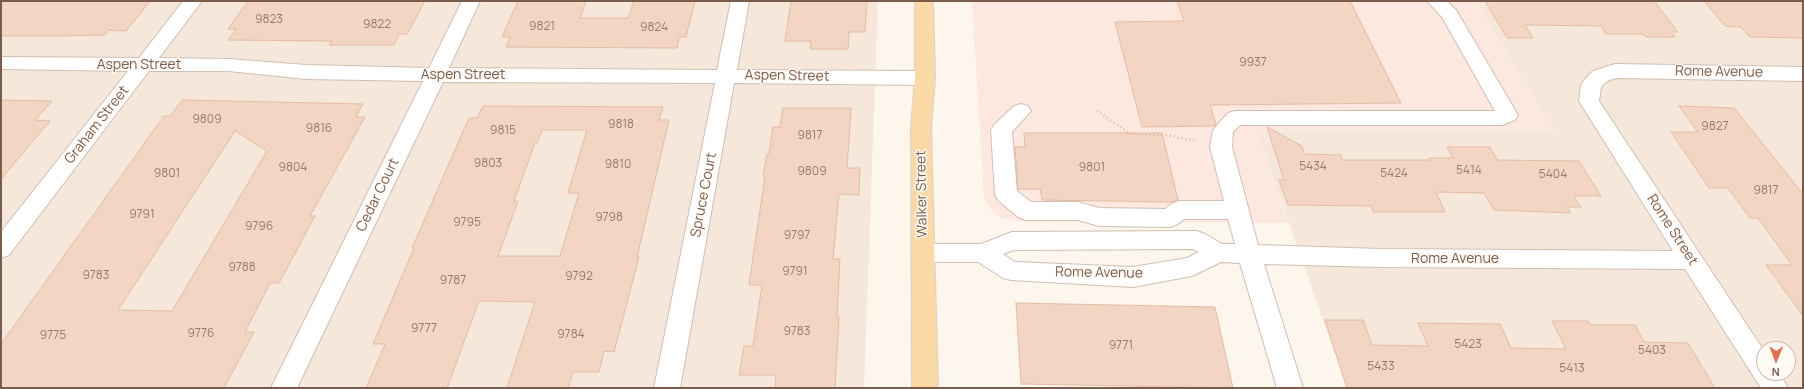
<!DOCTYPE html>
<style>
body{margin:0}
#map{position:relative;width:1804px;height:389px;overflow:hidden;background:#fdf6ec;font-family:Manrope,sans-serif}
canvas{display:block}
.frame{position:absolute;inset:0;border:2px solid #7a5c4d;pointer-events:none}
.north{position:absolute;left:1756px;top:341px;width:40px;height:40px;box-sizing:border-box;background:#fffaf3;border:1px solid #cabbb1;border-radius:50%;rotate:181deg;font-size:11px;font-weight:700;line-height:16px;text-align:center;color:#7a5c4d}
.north::after{content:'';display:block;margin:auto;width:14px;height:18px;background:#e76f51;clip-path:polygon(50% 0,100% 100%,50% 72%,0 100%)}
</style>
<div id="map">
<canvas width="1804" height="389"></canvas>
<div class="frame"></div>
<div class="north">N</div>
</div>
<script>
const ctx = document.querySelector('canvas').getContext('2d');
ctx.lineJoin = 'round';
function fillPath(path, color) { ctx.fillStyle = color; ctx.fill(path, 'evenodd'); }
const poly = rows => new Path2D(rows.map(r => 'M' + r).join(''));
function stroke(path, color, width, dash) { ctx.strokeStyle = color; ctx.lineWidth = width; ctx.lineCap = dash ? 'butt' : 'round'; ctx.setLineDash(dash || []); ctx.stroke(path); }
function write(font, color, halo, rows, align = 'center') {
  ctx.font = font + ' Manrope,sans-serif'; ctx.lineWidth = 3; ctx.setLineDash([]); ctx.textBaseline = 'middle'; ctx.strokeStyle = halo; ctx.fillStyle = color; for (const [text, x, y, turn = 0] of rows) {
    ctx.save(); ctx.translate(x, y); ctx.rotate((+turn || 0) * Math.PI / 180); ctx.textAlign = isNaN(turn) ? turn : align; if (halo) ctx.strokeText(text, 0, 0); ctx.fillText(text, 0, 0); ctx.restore();
  }
}
fillPath(poly([
 [1,1,878,1,864,388,1,388],
 [1475,1,1803,1,1803,388,1347,388,1256,130,1555,132],
 [1764,349,1788,349,1788,373,1764,373]
]), '#f5e8da');
fillPath(poly([
 [972,1,1475,1,1555,132,1256,130,1288,223,1015,221,1001,218,991,210,984,199]
]), '#fde8e0');
const building = poly([
 [1,1,150,1,126,31,109,30,105,35,61,36,1,36,1,1],
 [248,1,425,1,407,34,399,34,394,45,329,45,332,41,228,40,236,29,228,29,248,1],
 [518,1,586,1,580,18,628,18,634,1,695,1,686,37,679,37,677,48,506,47,510,37,502,37,518,1],
 [791,1,867,1,865,32,849,32,848,49,810,49,811,41,785,41,791,1],
 [1177,1,1350,1,1401,103,1210,105,1216,124,1215,126,1142,127,1115,22,1184,21,1177,1],
 [1485,1,1654,1,1678,32,1671,32,1675,37,1646,37,1644,34,1606,34,1601,26,1525,25,1533,38,1507,38,1485,1],
 [1704,1,1803,1,1803,38,1750,37,1741,27,1725,26,1704,1],
 [1,100,52,101,35,120,50,121,1,179,1,100],
 [182,100,363,104,356,117,365,117,310,216,315,216,279,283,270,283,245,332,254,332,224,388,1,388,1,344,164,116,170,116,182,100],
 [235,131,267,151,172,311,118,310,235,131],
 [483,106,663,107,659,120,669,120,637,257,639,257,614,352,604,351,599,372,573,372,568,388,507,388,535,302,479,301,447,388,366,388,385,344,373,344,414,248,412,248,469,118,477,118,483,106],
 [542,130,587,130,568,193,579,193,560,256,498,256,518,201,514,201,535,143,537,143,542,130],
 [1679,106,1734,108,1803,194,1803,316,1766,265,1792,265,1758,218,1750,218,1728,188,1709,188,1671,132,1698,132,1679,106],
 [783,108,851,108,847,168,860,168,859,195,839,194,833,259,840,259,837,317,839,317,835,388,775,388,776,375,739,375,744,346,753,346,762,285,749,285,765,176,763,176,767,154,769,154,773,127,780,127,783,108],
 [1267,127,1302,146,1304,154,1341,155,1342,160,1430,160,1429,158,1453,158,1447,147,1490,147,1497,160,1579,161,1601,196,1574,196,1581,207,1567,207,1571,213,1494,210,1484,193,1436,192,1445,212,1373,212,1371,206,1288,205,1279,180,1284,180,1267,127],
 [1024,133,1162,133,1178,200,1172,202,1042,200,1040,189,1018,189,1015,147,1025,147,1024,133],
 [1016,303,1215,307,1233,388,1021,384,1016,303],
 [1325,320,1363,320,1372,345,1428,346,1418,323,1500,324,1511,348,1566,349,1552,321,1588,321,1590,325,1635,325,1644,342,1688,343,1715,388,1347,388,1325,320]
]);
fillPath(building, '#f3d5c3');
stroke(building, '#e6bba3', 1);
const minor = poly([
 [183,1,202,1,159,58,229,59,306,65,429,68,462,1,480,1,449,68,717,70,731,1,749,1,737,70,925,71,932,73,935,78,932,83,925,85,734,83,680,388,654,388,715,83,443,82,297,388,271,388,423,81,306,79,229,71,149,71,9,255,1,258,1,232,128,71,1,69,1,57,139,58,183,1],
 [1427,1,1447,1,1456,10,1518,115,1515,120,1502,125,1240,125,1233,132,1232,147,1258,245,1381,249,1673,251,1579,101,1581,85,1584,80,1593,71,1615,64,1803,67,1803,81,1616,78,1607,81,1601,87,1599,101,1764,351,1764,373,1779,373,1788,388,1761,388,1685,269,1381,267,1264,264,1303,388,1277,388,1240,263,1221,262,1192,276,1133,287,1011,280,1003,278,978,262,923,262,915,259,911,253,915,247,923,244,981,244,1012,232,1197,231,1205,234,1222,244,1235,244,1228,219,1184,219,1178,224,1170,227,1099,226,1078,220,1026,220,1018,217,998,200,995,194,991,130,994,125,1014,106,1021,104,1028,106,1031,111,1012,132,1017,191,1031,202,1078,202,1099,208,1165,209,1171,204,1179,201,1224,201,1210,147,1213,130,1228,113,1235,111,1495,111,1442,17,1427,1],
 [1193,249,1199,252,1187,258,1133,267,1015,262,1003,254,1014,250,1193,249]
]);
const major = poly([
 [915,1,933,1,935,78,931,127,938,388,912,388,911,127,915,78,915,1]
]);
stroke(minor, '#d1beb0', 2);
stroke(major, '#dad1cd', 2);
stroke(poly([
 [1097,111,1131,134,1168,135,1195,141]
]), '#d9b8a5', 2.5, [1, 3]);
fillPath(minor, '#fff');
fillPath(major, '#fbd9a5');
write('12px', '#987a6a', null, [
 ["9823",269,20],
 ["9822",377,25],
 ["9821",542,27],
 ["9824",654,28],
 ["9937",1253,63],
 ["9809",207,120],
 ["9818",621,125],
 ["9827",1715,127],
 ["9816",319,129],
 ["9815",503,131],
 ["9817",810,136],
 ["9803",488,164],
 ["9810",618,165],
 ["5434",1313,167],
 ["9804",293,168],
 ["9801",1092,168],
 ["5414",1469,171],
 ["9809",812,172],
 ["9801",167,174],
 ["5424",1394,174],
 ["5404",1553,175],
 ["9817",1766,191],
 ["9791",142,215],
 ["9798",609,218],
 ["9795",467,223],
 ["9796",259,227],
 ["9797",797,236],
 ["9788",242,268],
 ["9791",795,272],
 ["9783",96,276],
 ["9792",579,277],
 ["9787",453,281],
 ["9777",424,329],
 ["9783",797,332],
 ["9776",201,334],
 ["9784",571,335],
 ["9775",53,336],
 ["5423",1468,345],
 ["9771",1121,346],
 ["5403",1652,351],
 ["5433",1381,367],
 ["5413",1572,369]
]);
write('14px', '#7a5c4d', '#fffaf3', [
 ["Aspen Street",139,65],
 ["Rome Avenue",1719,72,1],
 ["Aspen Street",463,75],
 ["Aspen Street",787,76,1],
 ["Graham Street",97,125,-52],
 ["Walker Street",922,194,-91],
 ["Cedar Court",378,195,-64],
 ["Spruce Court",704,195,-79],
 ["Rome Street",1672,230,57],
 ["Rome Avenue",1455,259],
 ["Rome Avenue",1099,273,1]
]);
</script>
